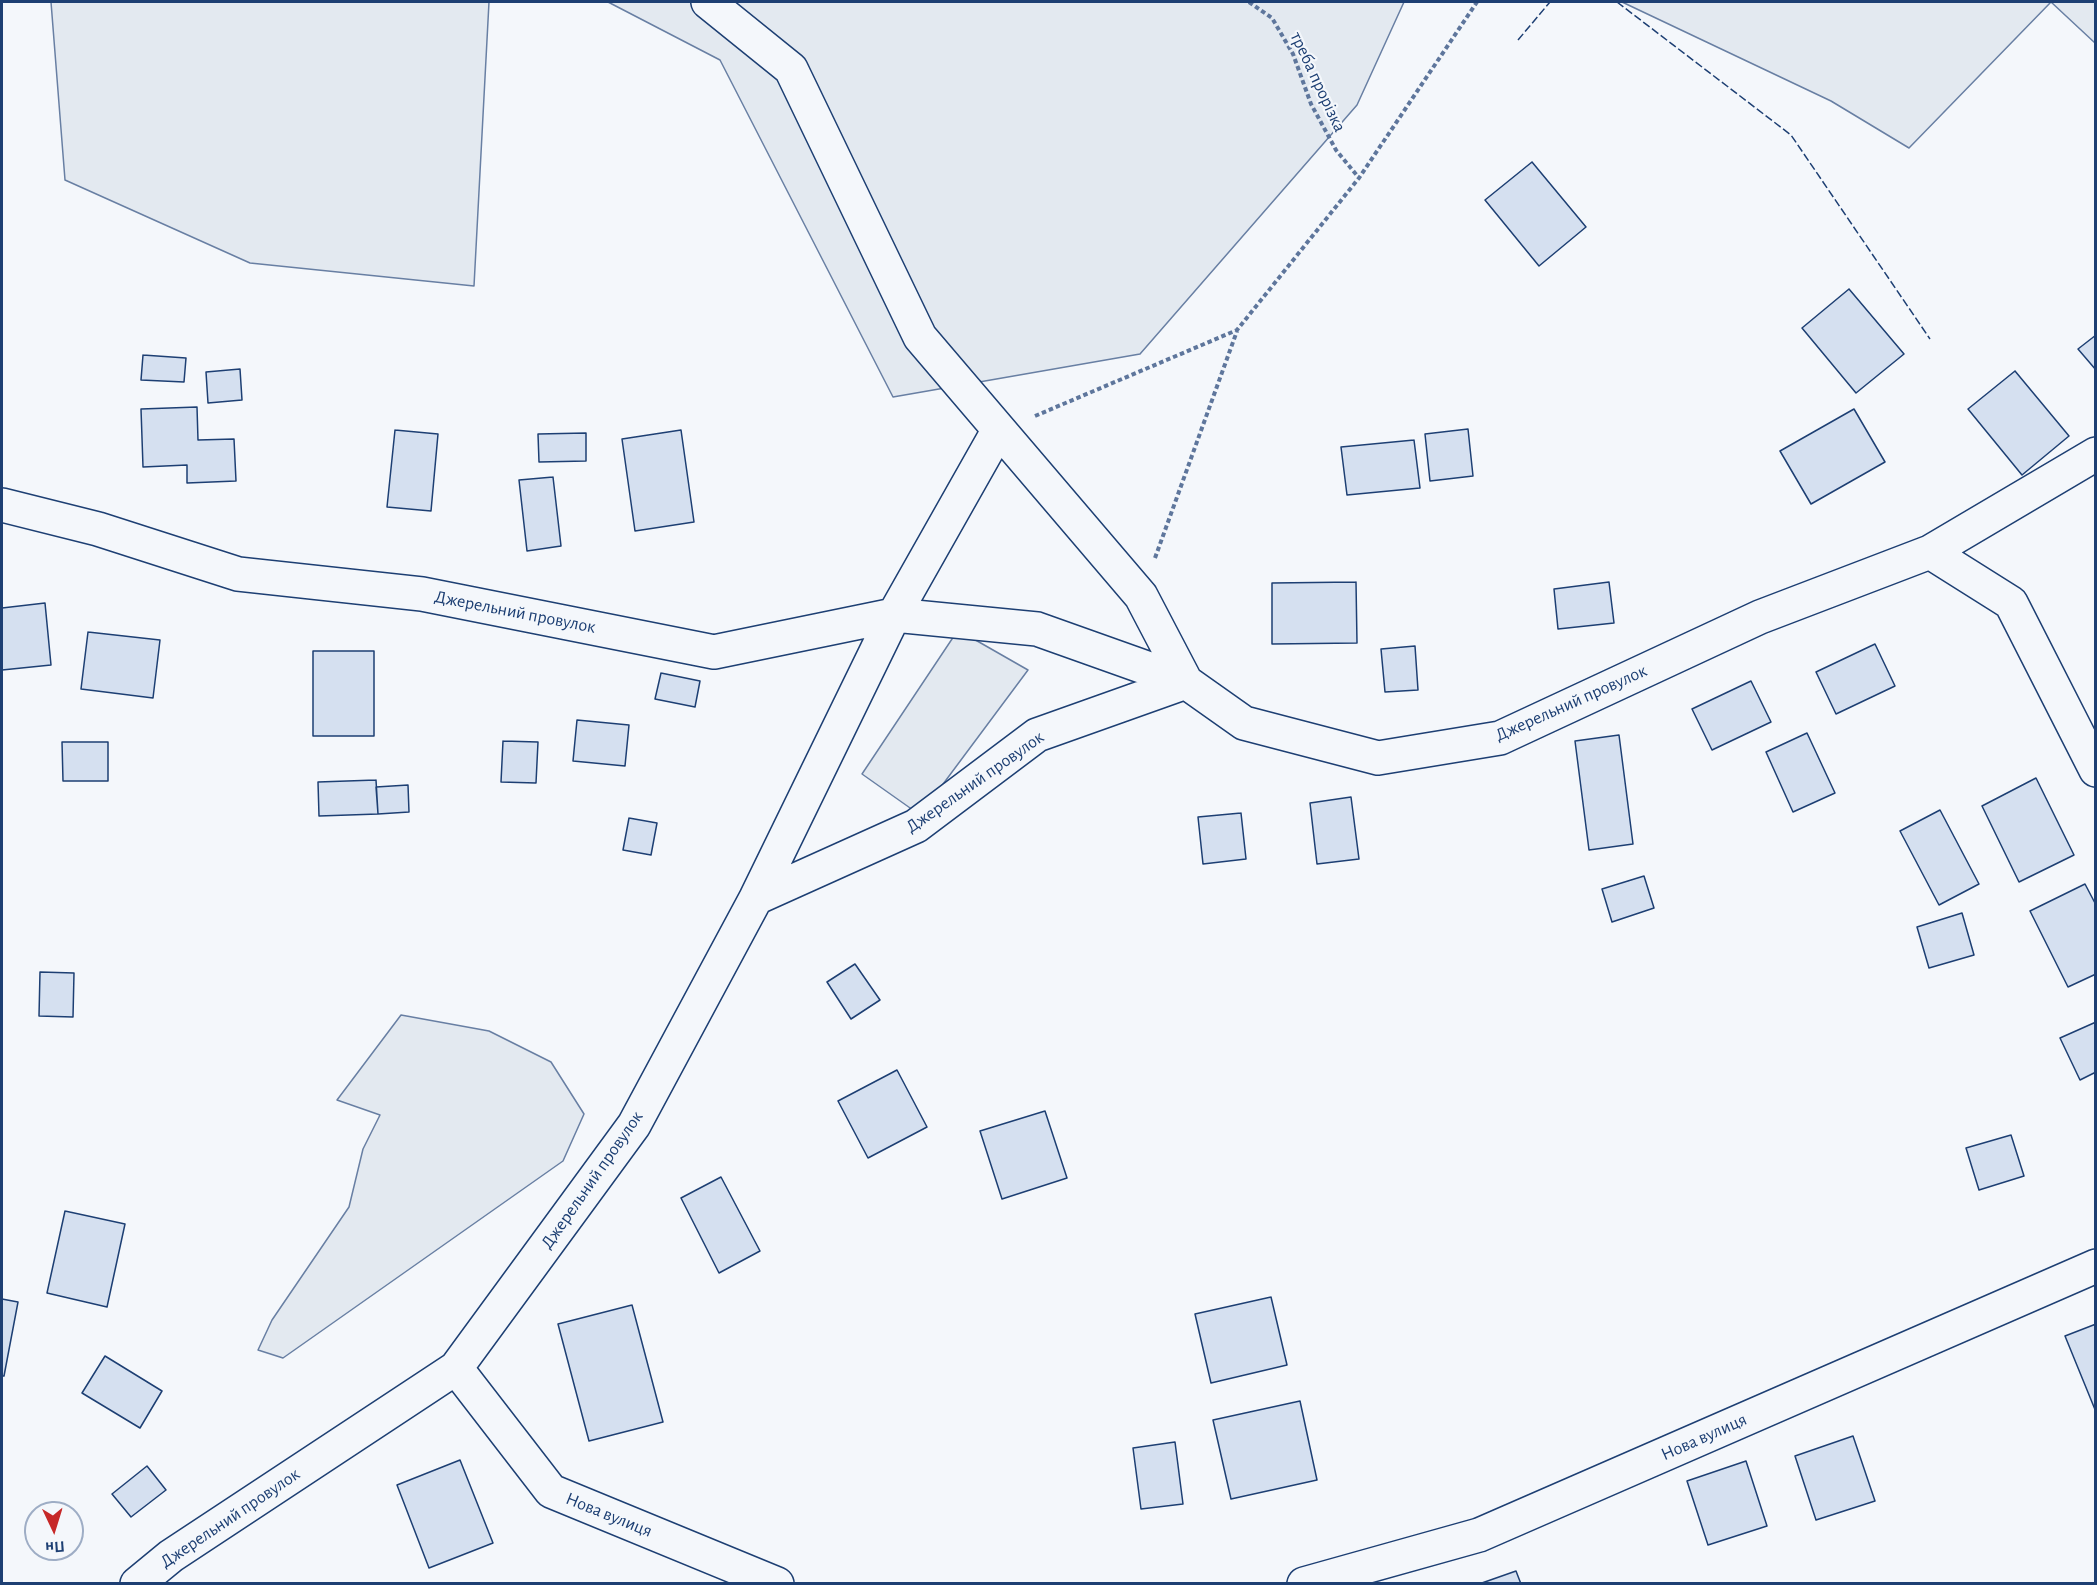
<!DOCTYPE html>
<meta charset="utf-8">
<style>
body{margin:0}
#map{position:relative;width:2097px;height:1585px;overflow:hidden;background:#f4f7fb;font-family:"Alegreya Sans",sans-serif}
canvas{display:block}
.frame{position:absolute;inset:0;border:3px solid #1d3f73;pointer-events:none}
.north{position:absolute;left:24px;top:1501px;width:60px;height:60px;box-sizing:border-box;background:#f4f7fb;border:2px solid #9eadc5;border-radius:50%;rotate:176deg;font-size:16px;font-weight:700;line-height:24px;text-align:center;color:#1d3f73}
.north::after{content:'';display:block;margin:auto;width:21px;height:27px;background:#c62828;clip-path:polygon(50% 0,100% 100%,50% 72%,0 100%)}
</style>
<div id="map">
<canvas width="2097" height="1585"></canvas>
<div class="frame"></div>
<div class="north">Пн</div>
</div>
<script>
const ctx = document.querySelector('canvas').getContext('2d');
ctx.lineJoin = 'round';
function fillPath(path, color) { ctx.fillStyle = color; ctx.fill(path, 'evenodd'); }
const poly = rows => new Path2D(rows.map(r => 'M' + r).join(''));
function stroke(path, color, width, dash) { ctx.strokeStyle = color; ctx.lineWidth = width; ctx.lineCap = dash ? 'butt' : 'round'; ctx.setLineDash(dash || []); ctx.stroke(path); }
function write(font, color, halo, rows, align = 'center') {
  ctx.font = font + ' "Alegreya Sans",sans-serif'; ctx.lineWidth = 4.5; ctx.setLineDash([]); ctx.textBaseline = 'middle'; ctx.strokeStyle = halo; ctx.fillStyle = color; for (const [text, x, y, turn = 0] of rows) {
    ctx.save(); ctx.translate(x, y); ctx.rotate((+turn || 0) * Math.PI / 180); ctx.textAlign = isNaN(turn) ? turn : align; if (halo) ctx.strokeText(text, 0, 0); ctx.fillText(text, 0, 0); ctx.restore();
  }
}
const green = poly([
 [51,2,489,2,474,286,250,263,65,180,51,2],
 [608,2,1404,2,1357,105,1140,354,893,397,720,60,608,2],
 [1622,2,2095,2,2095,43,2051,2,1909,148,1831,101,1622,2],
 [958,630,1028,670,920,815,862,774,958,630],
 [401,1015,489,1031,551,1062,584,1114,563,1161,283,1358,258,1350,272,1320,349,1207,363,1149,380,1115,337,1100,401,1015]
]);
fillPath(green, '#e3e9f0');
stroke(green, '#687fa3', 1.5);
const building = poly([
 [1532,162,1586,227,1539,266,1485,200,1532,162],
 [1849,289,1904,354,1856,393,1802,328,1849,289],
 [2096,335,2096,370,2078,349,2096,335],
 [143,355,186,358,184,382,141,380,143,355],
 [240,369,242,400,208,403,206,372,240,369],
 [2015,371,2069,436,2022,475,1968,409,2015,371],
 [197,407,198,440,234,439,236,481,187,483,187,465,143,467,141,409,197,407],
 [1854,409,1885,462,1811,504,1780,451,1854,409],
 [1468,429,1473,476,1430,481,1425,434,1468,429],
 [395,430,438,434,431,511,387,507,395,430],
 [681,430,694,522,635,531,622,439,681,430],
 [586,433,586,461,539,462,538,434,586,433],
 [1414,440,1420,488,1347,495,1341,447,1414,440],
 [553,477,561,546,527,551,519,480,553,477],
 [1356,582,1357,643,1272,644,1272,583,1356,582],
 [1609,582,1614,623,1558,629,1554,589,1609,582],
 [45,603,51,665,2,670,2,608,45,603],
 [88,632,160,640,153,698,81,689,88,632],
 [1875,644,1895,686,1836,714,1816,672,1875,644],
 [1415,646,1418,690,1385,692,1381,649,1415,646],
 [313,651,374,651,374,736,313,736,313,651],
 [661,673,700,681,695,707,655,699,661,673],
 [1751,681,1771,722,1712,750,1692,709,1751,681],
 [577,720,629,725,625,766,573,761,577,720],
 [1807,733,1835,793,1793,812,1766,752,1807,733],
 [1619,735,1633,844,1589,850,1575,741,1619,735],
 [503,741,538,742,536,783,501,782,503,741],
 [62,742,108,742,108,781,63,781,62,742],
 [2036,778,2074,855,2019,882,1982,806,2036,778],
 [376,780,378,814,319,816,318,782,376,780],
 [408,785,409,812,378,814,376,787,408,785],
 [1351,797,1359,859,1317,864,1310,803,1351,797],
 [1940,810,1979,884,1939,905,1900,831,1940,810],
 [1241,813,1246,859,1203,864,1198,817,1241,813],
 [629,818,657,823,651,855,623,850,629,818],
 [1644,876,1654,908,1612,922,1602,889,1644,876],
 [2085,884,2096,905,2096,974,2068,987,2030,911,2085,884],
 [1962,913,1974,955,1929,968,1917,927,1962,913],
 [855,964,880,1000,851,1019,827,982,855,964],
 [40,972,74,973,73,1017,39,1016,40,972],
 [2096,1022,2096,1072,2080,1080,2060,1038,2096,1022],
 [897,1070,927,1127,868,1158,838,1101,897,1070],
 [1045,1111,1067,1178,1002,1199,980,1131,1045,1111],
 [2011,1135,2024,1176,1979,1190,1966,1148,2011,1135],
 [721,1177,760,1251,719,1273,681,1198,721,1177],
 [65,1211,125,1224,107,1307,47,1293,65,1211],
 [1271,1297,1287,1365,1211,1383,1195,1314,1271,1297],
 [2,1299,18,1302,4,1376,2,1376,2,1299],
 [632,1305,663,1422,589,1441,558,1324,632,1305],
 [2096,1324,2096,1412,2065,1336,2096,1324],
 [105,1356,162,1391,140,1428,82,1393,105,1356],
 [1300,1401,1317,1480,1231,1499,1213,1420,1300,1401],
 [1853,1436,1875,1501,1816,1520,1795,1456,1853,1436],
 [1175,1442,1183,1504,1141,1509,1133,1448,1175,1442],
 [460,1460,493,1543,429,1568,397,1485,460,1460],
 [1746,1461,1767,1526,1708,1545,1687,1481,1746,1461],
 [147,1466,166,1490,131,1517,112,1494,147,1466],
 [1516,1571,1521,1584,1479,1584,1516,1571]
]);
fillPath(building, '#d5e0f0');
stroke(building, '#1d3f73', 1.5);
const minor = poly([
 [708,2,791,69,920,337,1141,596,1186,682],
 [2,505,98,529,238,574,422,594,714,652,894,615,998,431],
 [1930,552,2011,603,2096,770],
 [756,898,894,615,1037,629,1186,682,1244,723,1378,758,1500,738,1760,617,1930,552,2096,454],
 [456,1368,551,1491,777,1584],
 [137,1584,171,1556,456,1368,634,1125,756,898,916,826,1037,735,1186,682],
 [1304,1584,1479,1535,2096,1266]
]);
stroke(minor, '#1d3f73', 36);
stroke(poly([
 [1249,2,1272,18,1293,54,1311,104,1336,150,1359,178],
 [1035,416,1237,330,1359,178,1477,2],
 [1155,558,1237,331]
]), '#5e769c', 4, [4.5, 3]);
stroke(minor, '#f4f7fb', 33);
stroke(poly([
 [1617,2,1791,135,1930,339],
 [1518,40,1550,2]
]), '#1d3f73', 1.5, [8, 3]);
write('18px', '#1d3f73', '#f4f7fb', [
 ["треба прорізка",1318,82,65],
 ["Джерельний провулок",515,612,11],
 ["Джерельний провулок",1571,703,-24],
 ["Джерельний провулок",975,782,-35],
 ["Джерельний провулок",592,1180,-55],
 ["Нова вулиця",1704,1437,-24],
 ["Нова вулиця",609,1515,22],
 ["Джерельний провулок",230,1518,-34]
]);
</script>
